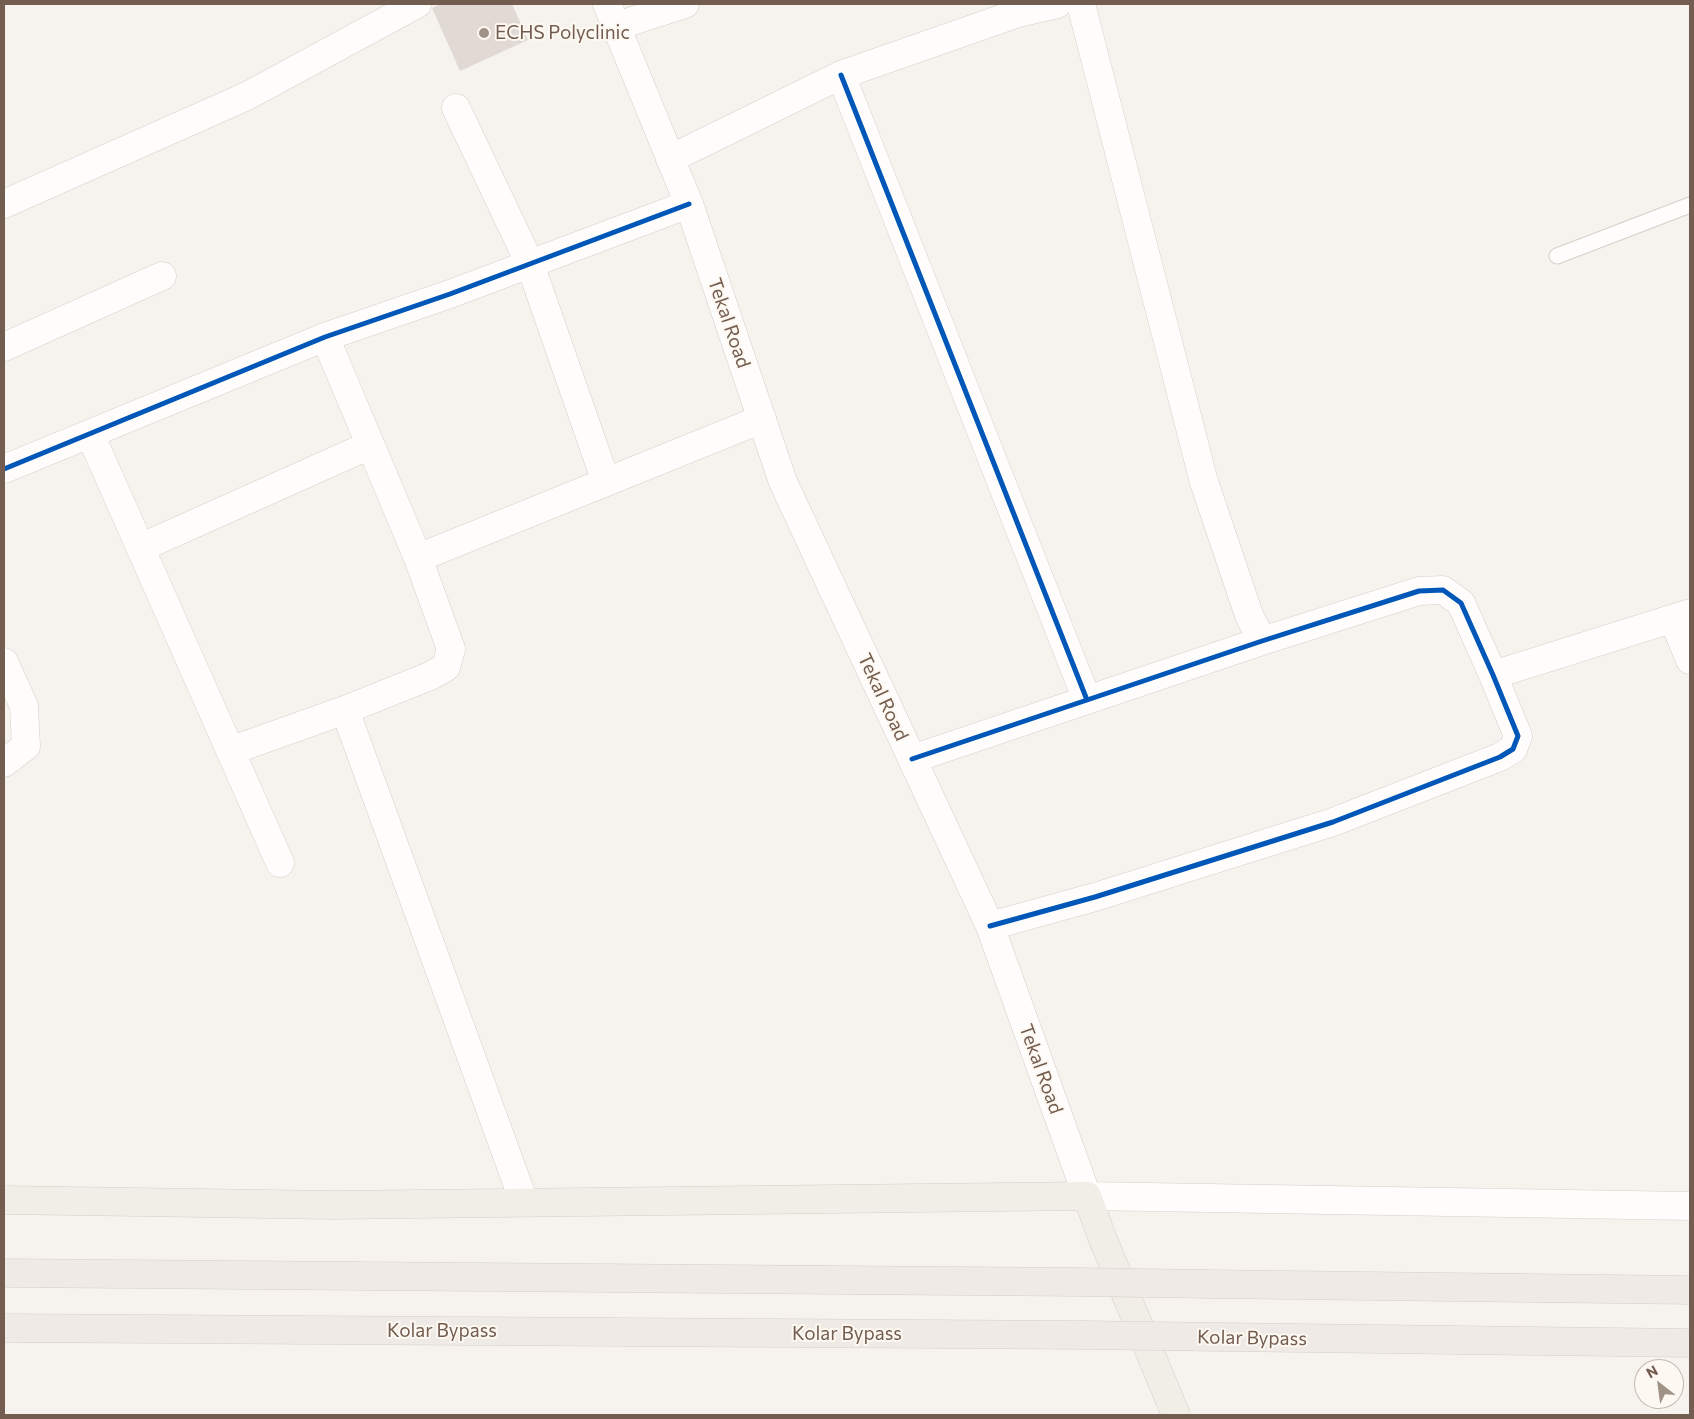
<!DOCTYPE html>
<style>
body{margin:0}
#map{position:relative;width:1694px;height:1419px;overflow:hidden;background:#f6f3ee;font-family:Commissioner,sans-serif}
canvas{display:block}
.frame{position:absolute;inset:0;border:5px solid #735d50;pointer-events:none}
.north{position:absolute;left:1634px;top:1359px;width:50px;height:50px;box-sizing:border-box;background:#fdf8f1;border:1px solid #c6bab1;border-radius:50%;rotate:330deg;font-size:14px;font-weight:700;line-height:20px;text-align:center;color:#735d50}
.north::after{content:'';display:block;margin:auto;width:18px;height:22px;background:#a19287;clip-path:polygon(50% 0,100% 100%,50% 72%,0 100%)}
</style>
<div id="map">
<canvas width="1694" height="1419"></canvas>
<div class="frame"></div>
<div class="north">N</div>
</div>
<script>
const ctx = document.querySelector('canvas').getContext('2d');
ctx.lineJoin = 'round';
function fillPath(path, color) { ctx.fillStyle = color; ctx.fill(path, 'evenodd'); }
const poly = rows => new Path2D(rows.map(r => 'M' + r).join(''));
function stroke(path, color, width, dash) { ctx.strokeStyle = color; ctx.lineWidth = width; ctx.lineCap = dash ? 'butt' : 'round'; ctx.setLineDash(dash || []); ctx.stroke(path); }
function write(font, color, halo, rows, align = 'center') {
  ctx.font = font + ' Commissioner,sans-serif'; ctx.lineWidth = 4; ctx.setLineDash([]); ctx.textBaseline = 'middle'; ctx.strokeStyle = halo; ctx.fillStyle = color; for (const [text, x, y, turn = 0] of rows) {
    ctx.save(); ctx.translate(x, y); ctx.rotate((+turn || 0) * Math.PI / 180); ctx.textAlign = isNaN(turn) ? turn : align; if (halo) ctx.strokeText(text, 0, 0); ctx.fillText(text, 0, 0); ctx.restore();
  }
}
fillPath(poly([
 [440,4,512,4,528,40,460,71,432,8]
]), '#e0d9d4');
const lane = poly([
 [1557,256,1690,205]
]);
const street = poly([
 [1081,4,1204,482,1249,615,1262,641],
 [617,26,685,4],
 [841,75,1087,700],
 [456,108,530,264,606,482],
 [670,159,841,75,1018,13,1057,4],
 [4,204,247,96,417,4],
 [4,347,162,276],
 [90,434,280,863],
 [4,469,325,337,450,294,689,204],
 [140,548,370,445],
 [418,558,762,419],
 [1673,619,1690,660],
 [4,662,24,706,26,746,4,763],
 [1493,675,1690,613],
 [345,710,524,1202],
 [230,751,345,710,430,676,446,667,451,649,418,558,325,337],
 [912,759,1262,641,1419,591,1443,590,1461,603,1493,675,1518,736,1513,749,1500,757,1333,822,1095,897,990,926]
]);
const secondary = poly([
 [607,4,689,204,783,482,990,926,1087,1196,1690,1206]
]);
const primary = poly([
 [4,1200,333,1205,1087,1196,1102,1237,1176,1415]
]);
const highway = poly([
 [4,1273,1079,1282],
 [1208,1284,1690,1290],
 [4,1328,1084,1335],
 [1222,1337,1690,1343]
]);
stroke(lane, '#d4cfc9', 17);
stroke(street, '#d4cfc9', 29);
stroke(secondary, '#d4cfc9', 29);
stroke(primary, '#d5cec8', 29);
stroke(highway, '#d5cec8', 29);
stroke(lane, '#fefdfc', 15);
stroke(street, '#fefdfc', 28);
stroke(secondary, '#fefdfc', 28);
stroke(primary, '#f1ede7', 28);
stroke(highway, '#f0eae7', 28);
const highwayBridge = poly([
 [1079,1282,1208,1284],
 [1084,1335,1222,1337]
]);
stroke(highwayBridge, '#d5cec8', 29, []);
stroke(highwayBridge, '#f0eae7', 28);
stroke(poly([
 [841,75,1087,700],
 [4,469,325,337,450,294,689,204],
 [912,759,1262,641,1419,591,1443,590,1461,603,1493,675,1518,736,1513,749,1500,757,1333,822,1095,897,990,926]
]), '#0057b8', 5);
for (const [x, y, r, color] of [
 [484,33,6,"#a19287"]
]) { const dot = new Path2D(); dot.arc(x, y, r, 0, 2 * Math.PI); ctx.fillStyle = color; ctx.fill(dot); stroke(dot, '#fdf8f1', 2); }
write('19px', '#735d50', '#fdf8f1', [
 ["ECHS Polyclinic",495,33]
], 'left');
write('19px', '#735d50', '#fdf8f1', [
 ["Tekal Road",729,323,71],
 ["Tekal Road",883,697,65],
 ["Tekal Road",1041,1069,70],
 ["Kolar Bypass",442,1331],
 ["Kolar Bypass",847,1334],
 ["Kolar Bypass",1252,1338,1]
]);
</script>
